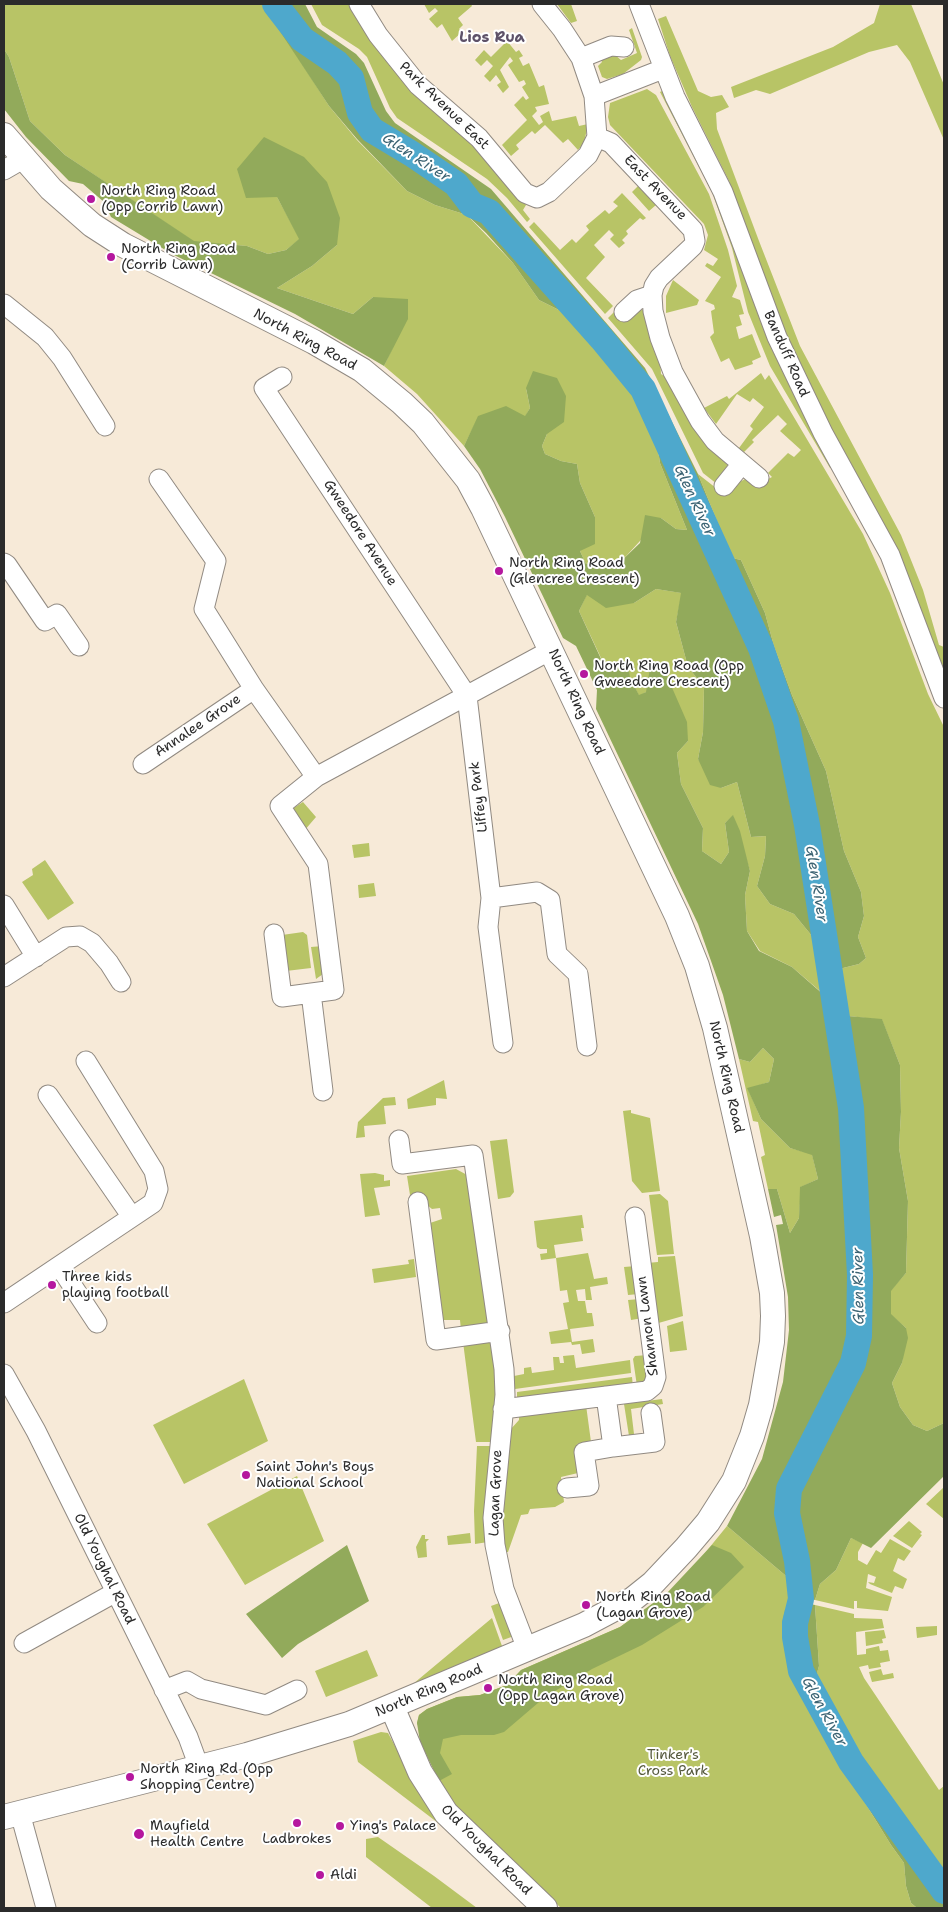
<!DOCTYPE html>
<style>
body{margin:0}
#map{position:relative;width:948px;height:1912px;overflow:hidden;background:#f7ead8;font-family:"Shantell Sans",sans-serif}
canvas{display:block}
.frame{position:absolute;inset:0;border:5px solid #2b2b2b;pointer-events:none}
</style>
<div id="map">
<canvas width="948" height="1912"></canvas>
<div class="frame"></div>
</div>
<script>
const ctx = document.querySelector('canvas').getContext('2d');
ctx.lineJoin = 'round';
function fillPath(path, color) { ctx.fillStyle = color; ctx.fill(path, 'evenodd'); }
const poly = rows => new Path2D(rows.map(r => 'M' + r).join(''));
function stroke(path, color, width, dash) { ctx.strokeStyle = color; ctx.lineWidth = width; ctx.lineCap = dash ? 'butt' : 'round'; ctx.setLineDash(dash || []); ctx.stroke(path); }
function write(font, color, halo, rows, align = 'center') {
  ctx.font = font + ' "Shantell Sans",sans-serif'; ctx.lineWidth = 4; ctx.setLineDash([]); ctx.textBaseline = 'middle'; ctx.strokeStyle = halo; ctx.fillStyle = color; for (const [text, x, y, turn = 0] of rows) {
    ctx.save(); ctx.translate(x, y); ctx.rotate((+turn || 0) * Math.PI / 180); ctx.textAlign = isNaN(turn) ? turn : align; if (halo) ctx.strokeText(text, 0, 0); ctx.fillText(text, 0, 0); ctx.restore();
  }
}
fillPath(poly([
 [4,4,264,4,329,106,357,140,407,191,435,205,467,215,513,263,539,300,563,312,635,392,656,438,660,463,687,530,676,529,661,518,618,565,586,564,580,551,595,517,580,483,577,464,561,461,545,454,542,446,547,434,526,388,530,408,525,417,479,416,464,446,417,394,384,366,393,347,373,297,353,314,277,288,312,266,337,245,277,197,300,239,286,250,268,254,247,246,194,242,65,155,30,121,9,57,4,49],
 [311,4,353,4,523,199,526,205,523,210,530,219,527,222,507,198,487,179,397,118,390,108,367,57,359,49,322,25],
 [424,4,471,4,472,6,458,18,463,25,459,29,462,32,452,41,442,24,437,28,429,19,438,11,435,8,429,13],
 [557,4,571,4,577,21,571,23],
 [880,4,911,4,944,85,944,140,910,62,897,45,869,52,770,94,756,90,734,98,731,87,833,47,874,23],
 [666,16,698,91,711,97,722,95,729,107,716,113,717,129,759,241,800,346,901,535,923,590,939,645,944,647,944,678,786,338,729,181,692,107,670,56,658,19],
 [632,28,642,57,641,60,623,74,607,79,602,77,598,66,602,62,600,57,615,55,621,60,637,53,629,30],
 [507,41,516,52,519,50,523,56,519,58,523,66,529,63,539,87,544,85,549,104,535,107,537,111,532,116,539,125,543,122,540,116,549,111,552,121,576,116,579,126,588,124,584,143,578,150,568,139,563,143,545,125,535,134,532,131,516,145,519,149,511,156,502,145,527,120,514,105,523,96,526,100,529,98,522,87,526,84,524,80,519,82,508,65,513,61,510,57,500,70,509,87,503,93,497,85,501,82,496,75,490,82,484,76,493,66,487,60,481,66,475,60,484,50,491,57],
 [647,89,656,95,709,194,728,250,737,286,732,297,740,300,744,314,739,315,742,325,736,327,739,339,752,334,761,357,752,361,753,364,735,370,729,358,721,362,710,337,714,333,711,311,715,309,714,305,705,301,721,277,705,266,707,263,713,266,718,259,704,250,708,235,704,224,610,125,608,117,610,103],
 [662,91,714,191,832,467,830,468,770,366,748,312,732,248,712,192,660,92],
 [638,186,656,205,649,211,632,192],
 [622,193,646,218,643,220,640,218,626,231,628,234,622,240,625,243,619,248,610,239,614,235,609,230,594,245,605,257,586,278,613,306,605,314,529,227,534,222,560,250,572,239,576,243,589,230,586,226,605,210,609,214,618,206,613,202],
 [673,280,699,300,697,305,666,313,666,296],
 [643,310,647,315,660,357,661,374,664,376,667,374,698,435,727,462,728,467,717,484,703,473,652,369,608,318,614,312],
 [761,373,765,380,769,375,863,534,890,593,928,694,944,727,944,1423,927,1431,913,1425,900,1407,892,1383,902,1363,906,1328,891,1315,890,1291,906,1273,908,1201,899,1148,901,1112,900,1065,882,1020,849,1016,792,967,760,951,747,931,745,895,750,871,733,816,725,823,729,852,721,864,702,851,703,828,681,784,677,753,688,741,646,692,639,696,630,678,608,673,579,611,587,594,634,603,656,589,682,593,676,622,688,667,704,687,703,732,698,759,721,788,737,782,751,837,766,836,765,856,757,886,770,904,794,914,839,969,859,964,866,958,858,937,864,916,861,892,844,851,826,771,792,695,774,646,765,613,741,560,732,558,698,474,725,495,734,485,747,478,758,484,772,477,768,473,788,453,794,457,801,450,780,431,787,424,778,415,752,440,754,442,744,452,739,448,753,429,750,426,764,407,753,398,750,402,737,394,716,424,704,408,727,396,729,399],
 [303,802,316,817,304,831,292,809],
 [369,843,370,856,354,858,352,845],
 [45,860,74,903,48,920,22,882,33,875,32,869],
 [374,883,376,896,359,898,358,885],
 [303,932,307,935,311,968,286,971,282,935],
 [323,946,323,974,316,979,311,947],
 [763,1048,774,1059,769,1082,748,1089,761,1119,790,1148,812,1154,818,1179,801,1187,799,1218,790,1233,777,1189,768,1189,761,1157,765,1155,758,1122,753,1121,739,1059,750,1062],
 [444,1080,447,1099,436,1098,436,1105,408,1109,407,1099],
 [395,1097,396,1105,384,1106,386,1124,364,1126,365,1137,356,1138,358,1122,383,1098],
 [631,1110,631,1113,650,1118,660,1191,642,1193,632,1181,623,1111],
 [507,1139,514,1192,510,1197,498,1199,490,1141],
 [456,1169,469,1176,489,1321,484,1327,461,1330,460,1320,441,1320,430,1223,442,1219,440,1208,432,1209,427,1205,423,1193,410,1195,407,1176],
 [375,1173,384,1175,384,1181,390,1180,390,1186,374,1188,380,1215,365,1217,360,1174],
 [660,1194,668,1201,674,1254,657,1255,649,1195],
 [582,1215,584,1228,581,1228,583,1241,554,1245,556,1258,588,1253,594,1279,607,1277,608,1284,590,1287,592,1300,586,1300,585,1289,576,1290,578,1301,585,1301,587,1313,592,1313,594,1326,570,1329,572,1342,593,1339,595,1352,582,1354,580,1344,572,1345,571,1342,551,1344,549,1332,568,1329,563,1303,569,1302,567,1290,560,1291,556,1258,541,1260,540,1254,547,1253,547,1249,540,1249,537,1247,534,1221],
 [675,1256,683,1316,655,1324,647,1263,658,1262,658,1257],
 [414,1259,416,1277,374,1283,372,1269,409,1264,408,1260],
 [636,1266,639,1294,628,1295,624,1267],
 [640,1299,643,1318,631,1320,628,1300],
 [683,1321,687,1350,670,1352,667,1326],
 [463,1342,492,1342,498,1368,491,1442,476,1442],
 [574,1355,576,1368,630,1360,631,1373,515,1389,514,1376,524,1374,524,1368,531,1367,532,1373,554,1370,553,1357,559,1357,560,1363,564,1363,563,1356],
 [648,1355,648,1380,637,1386,633,1359,635,1356],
 [632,1377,633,1387,517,1401,517,1392],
 [244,1379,268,1441,184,1484,153,1425],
 [662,1399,663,1404,631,1409,634,1434,629,1436,624,1404],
 [586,1405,591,1442,577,1444,580,1470,578,1473,561,1477,564,1502,555,1507,530,1509,528,1514,521,1515,508,1552,505,1552,502,1515,510,1430,519,1420,519,1414],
 [477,1446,491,1446,488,1542,475,1544,474,1511],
 [297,1476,324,1541,245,1585,207,1524],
 [944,1487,944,1519,926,1504],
 [909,1521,922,1532,920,1534,922,1535,912,1548,893,1536],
 [727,1526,792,1581,796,1594,785,1610,814,1720,891,1845,904,1863,906,1886,911,1903,917,1908,561,1908,470,1821,454,1803,439,1781,417,1723,419,1715,427,1709,457,1697,480,1695,507,1685,521,1670,620,1627,668,1593,696,1564],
 [470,1533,471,1543,448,1545,447,1536],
 [422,1535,425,1535,425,1539,429,1539,426,1542,427,1557,418,1558,416,1547],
 [851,1538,863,1543,858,1552,858,1560,867,1565,876,1550,881,1553,890,1539,911,1551,904,1561,898,1558,893,1571,907,1579,903,1589,895,1586,892,1593,870,1584,868,1582,874,1583,876,1577,868,1574,866,1588,892,1597,888,1611,857,1608,857,1601,854,1601,854,1609,815,1600,820,1584,836,1570],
 [502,1602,514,1636,503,1640,491,1606],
 [815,1605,854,1614,854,1618,882,1619,884,1628,856,1632,857,1655,866,1654,866,1649,879,1646,880,1651,888,1650,890,1661,880,1663,881,1667,869,1669,868,1665,859,1667,864,1678,939,1790,944,1786,944,1881,917,1846,899,1816,865,1770,846,1739,815,1679,819,1666],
 [492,1618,502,1646,501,1649,413,1684],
 [937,1626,937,1635,917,1638,916,1627],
 [884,1630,886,1638,882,1639,883,1643,866,1646,865,1632],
 [367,1650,378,1676,326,1697,315,1671],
 [881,1669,883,1675,893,1673,894,1678,872,1682,869,1672],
 [381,1732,388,1733,427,1805,439,1822,450,1832,358,1762,353,1741],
 [378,1837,434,1876,477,1908,432,1908,366,1857,366,1839]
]), '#b8c466');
fillPath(poly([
 [262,4,305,4,317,27,356,54,364,63,386,111,395,123,491,189,645,368,698,474,732,558,741,560,765,613,774,646,792,695,826,771,844,851,861,892,864,916,858,937,866,958,859,964,839,969,794,914,770,904,757,886,765,856,766,836,751,837,737,782,721,788,710,785,698,759,703,732,704,687,688,667,676,622,681,593,656,589,634,603,606,608,587,595,579,611,607,672,628,663,630,678,639,695,646,692,650,668,663,667,687,722,688,741,677,753,681,784,703,828,702,851,721,864,729,852,725,823,733,815,740,831,750,871,745,895,747,931,759,951,792,967,848,1016,882,1019,900,1065,901,1112,899,1148,908,1201,906,1273,891,1291,891,1314,906,1328,908,1338,902,1363,892,1383,900,1407,913,1425,927,1431,944,1423,944,1476,871,1548,851,1538,836,1570,820,1584,815,1600,796,1594,792,1581,727,1526,762,1459,783,1382,789,1330,788,1297,776,1225,783,1224,781,1215,774,1217,768,1189,777,1189,790,1233,799,1218,800,1187,818,1179,812,1155,790,1148,761,1119,747,1088,769,1082,774,1059,763,1048,750,1062,739,1059,723,995,698,924,596,709,597,690,576,646,563,638,505,517,480,469,464,446,478,416,506,406,525,416,530,408,526,388,533,371,557,378,566,396,564,422,547,434,542,446,545,454,561,461,577,464,580,483,595,517,595,544,580,551,586,564,617,565,640,543,645,515,661,518,676,529,687,530,660,463,656,438,635,392,563,312,539,300,513,263,486,233,467,215,435,205,407,191,357,139,329,106],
 [4,49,9,57,30,121,65,155,194,241,247,246,268,254,286,250,299,239,277,197,246,198,237,169,264,137,304,157,327,182,340,218,337,245,312,266,277,288,353,314,373,297,408,299,408,319,384,366,295,314,172,254,111,217,104,202,83,184,69,181,26,137,4,109],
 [347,1545,369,1601,298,1644,282,1658,246,1614],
 [712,1545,731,1553,744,1567,703,1607,642,1645,592,1669,545,1697,504,1732,494,1735,461,1735,443,1739,440,1753,452,1774,439,1781,420,1742,417,1723,419,1715,427,1709,457,1697,480,1695,507,1685,521,1670,620,1627,667,1593],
 [794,1600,815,1605,819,1666,815,1680,846,1739,865,1770,899,1816,917,1846,944,1881,944,1908,917,1908,911,1903,906,1886,904,1863,891,1845,814,1720,790,1668,782,1624,785,1610]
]), '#92aa5b');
stroke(poly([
 [275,4,302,39,337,63,351,78,360,113,372,130,412,154,456,184,472,205,489,212,602,339,643,389,761,648,786,721,807,825,851,1108,860,1275,859,1336,853,1363,789,1489,787,1513,797,1561,801,1599,795,1623,795,1637,801,1671,851,1762,944,1891]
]), '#4ea8cc', 26);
const minor = poly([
 [359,4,378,35,418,85,479,138,525,193,537,198,549,192,588,155,597,137,594,96,581,58,562,29,542,4],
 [639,4,675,97,723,192,777,337,823,433,890,555,944,698],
 [581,58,611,46,624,47],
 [594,96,663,69],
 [597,137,611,143,693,230,695,241,693,246,659,278,654,286,652,295,653,311,660,338,673,372,700,421,715,441,759,478],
 [4,170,23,159],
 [4,304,45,337,62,358,105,426],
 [624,312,637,300,652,295],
 [282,377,264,388,467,696,491,898,537,892,550,900,557,954,578,974,587,1046],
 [159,479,216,561,204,609,254,689],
 [724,486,741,465],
 [4,563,7,565,45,621,57,614,79,646],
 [143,764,254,689,316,777],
 [491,898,488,927,503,1043],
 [4,905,36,957],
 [274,934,282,997,334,990,318,864,280,806,316,777,551,650],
 [4,977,66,937,80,936,92,943,109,963,121,982],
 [311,993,323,1091],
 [48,1095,132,1217],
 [399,1140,402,1164,473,1155,504,1369,505,1395,493,1518,495,1545,504,1589,527,1649],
 [418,1202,436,1340,500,1331],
 [60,1267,97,1323],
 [4,1303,153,1203,158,1189,154,1171,86,1061],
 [4,1374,36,1431,188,1737,199,1767],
 [606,1396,613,1447,655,1442,651,1413],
 [503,1409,647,1391,653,1386,656,1377,635,1217],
 [567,1488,589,1486,584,1452,613,1447],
 [24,1643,116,1592],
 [164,1690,187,1681,201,1689,266,1705,297,1690],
 [20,1813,46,1908]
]);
const major = poly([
 [4,135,51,189,92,225,123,245,314,342,362,370,402,403,423,423,468,480,483,508,677,916,697,966,715,1028,762,1236,772,1293,773,1316,772,1342,761,1405,752,1436,734,1481,708,1522,686,1548,653,1583,633,1599,584,1625,349,1724,247,1755,4,1817],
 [392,1707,420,1772,446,1813,545,1908]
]);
stroke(minor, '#918a82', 21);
stroke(major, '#918a82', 26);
stroke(minor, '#fff', 19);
stroke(major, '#fff', 24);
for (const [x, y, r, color] of [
 [91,199,5,"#b5179e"],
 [111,257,5,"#b5179e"],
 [499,571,5,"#b5179e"],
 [584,674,5,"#b5179e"],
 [52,1285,5,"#b5179e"],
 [246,1475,5,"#b5179e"],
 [586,1605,5,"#b5179e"],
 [488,1688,5,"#b5179e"],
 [130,1777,5,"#b5179e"],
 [297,1823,5,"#b5179e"],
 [340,1826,5,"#b5179e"],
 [139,1834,6,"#b5179e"],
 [320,1875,5,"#b5179e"]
]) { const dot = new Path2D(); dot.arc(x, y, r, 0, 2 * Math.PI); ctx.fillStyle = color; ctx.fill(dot); stroke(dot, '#fff', 2); }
write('14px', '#2b2b2b', '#fff', [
 ["Park Avenue East",444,106,44],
 ["East Avenue",655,188,46],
 ["North Ring Road",305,340,28],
 ["Banduff Road",786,354,66],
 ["Gweedore Avenue",360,533,57],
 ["North Ring Road",576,702,65],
 ["Annalee Grove",198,726,-34],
 ["Liffey Park",479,797,-97],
 ["North Ring Road",726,1077,77],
 ["Shannon Lawn",648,1326,-97],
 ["Lagan Grove",496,1493,-88],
 ["Old Youghal Road",104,1569,64],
 ["North Ring Road",429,1691,-23],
 ["Old Youghal Road",486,1850,45]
]);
write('14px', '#2b2b2b', '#fff', [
 ["North Ring Road",101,191],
 ["(Opp Corrib Lawn)",101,207],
 ["North Ring Road",121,249],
 ["(Corrib Lawn)",121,265],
 ["North Ring Road",509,563],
 ["(Glencree Crescent)",509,579],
 ["North Ring Road (Opp",594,666],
 ["Gweedore Crescent)",594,682],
 ["Three kids",62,1277],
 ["playing football",62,1293],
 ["Saint John's Boys",256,1467],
 ["National School",256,1483],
 ["North Ring Road",596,1597],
 ["(Lagan Grove)",596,1613],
 ["North Ring Road",498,1680],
 ["(Opp Lagan Grove)",498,1696],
 ["North Ring Rd (Opp",140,1769],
 ["Shopping Centre)",140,1785],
 ["Mayfield",150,1826],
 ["Health Centre",150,1842],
 ["Ying's Palace",350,1826],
 ["Ladbrokes",297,1839,"center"],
 ["Aldi",330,1875]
], 'left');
write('14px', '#55593d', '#fff', [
 ["Tinker's",673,1755],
 ["Cross Park",673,1771]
]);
write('bold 15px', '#5e5269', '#fff', [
 ["Lios Rua",492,38]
]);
write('italic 15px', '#3b6373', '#fff', [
 ["Glen River",416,158,33],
 ["Glen River",694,501,65],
 ["Glen River",816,884,81],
 ["Glen River",859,1286,-91],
 ["Glen River",824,1712,61]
]);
</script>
